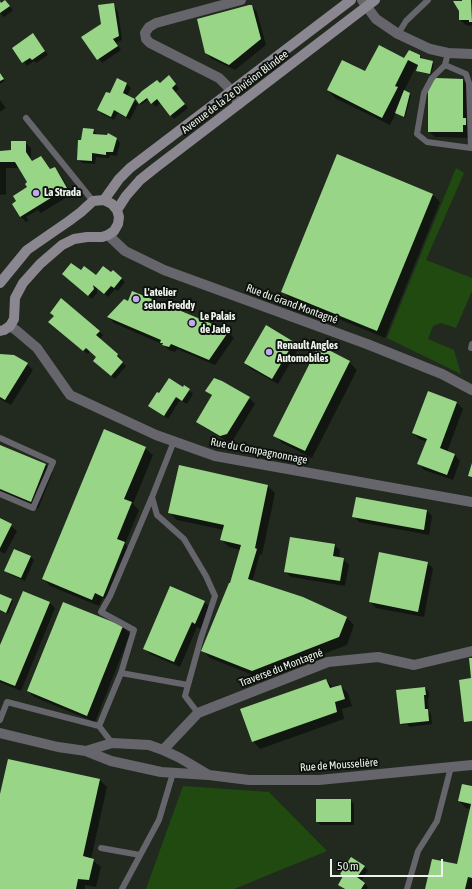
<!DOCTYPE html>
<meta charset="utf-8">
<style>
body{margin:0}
#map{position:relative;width:472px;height:889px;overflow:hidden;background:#222a20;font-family:"Asap Condensed",sans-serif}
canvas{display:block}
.scale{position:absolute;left:330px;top:859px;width:113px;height:18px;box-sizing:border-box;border:2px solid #eef4ed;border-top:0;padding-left:5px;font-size:12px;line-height:14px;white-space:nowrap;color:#eef4ed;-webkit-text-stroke:3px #0e120d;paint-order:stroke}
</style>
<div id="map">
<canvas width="472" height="889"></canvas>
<div class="scale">50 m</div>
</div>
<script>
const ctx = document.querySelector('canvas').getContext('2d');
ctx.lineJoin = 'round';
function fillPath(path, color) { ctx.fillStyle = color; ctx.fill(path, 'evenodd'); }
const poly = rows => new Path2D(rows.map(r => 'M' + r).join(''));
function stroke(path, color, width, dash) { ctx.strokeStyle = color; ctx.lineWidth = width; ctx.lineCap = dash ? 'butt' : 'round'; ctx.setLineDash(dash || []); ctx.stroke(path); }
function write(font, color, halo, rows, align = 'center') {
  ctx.font = font + ' "Asap Condensed",sans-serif'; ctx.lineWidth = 4; ctx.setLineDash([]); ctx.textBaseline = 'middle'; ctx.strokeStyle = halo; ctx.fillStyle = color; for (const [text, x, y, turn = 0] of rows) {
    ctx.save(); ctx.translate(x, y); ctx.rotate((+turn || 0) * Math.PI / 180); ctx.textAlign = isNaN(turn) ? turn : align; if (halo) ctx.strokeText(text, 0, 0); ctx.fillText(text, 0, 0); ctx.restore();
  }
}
fillPath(poly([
 [456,168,464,173,426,260,472,278,472,291,456,328,441,323,433,326,428,339,454,350,461,374,387,338],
 [183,786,269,792,327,851,234,889,146,889]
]), '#204a10');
fillPath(poly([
 [463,0,472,0,472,26,466,25,460,20],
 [0,1,2,3,5,1,13,10,4,17,0,13],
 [113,4,118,12,122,40,116,43,121,50,102,63,83,37,103,24],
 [252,6,257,12,266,45,235,70,212,59,206,53],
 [36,38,48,55,36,63,34,61,27,66,13,48],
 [420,56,423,59,434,64,431,75,419,72,417,70,418,68,416,67,404,91,411,95,405,118,396,113,390,125,335,98,328,90,366,73,405,59],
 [0,73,5,81,0,84],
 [118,79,127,84,131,88,127,96,134,100,138,104,130,120,118,113,114,120,102,114,98,110,114,97],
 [172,80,179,89,175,92,188,108,174,119,161,102,156,107,149,99,141,105,139,103],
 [463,80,469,85,468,138,435,137,429,132],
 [0,100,6,108,0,112],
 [93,130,97,134,97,136,117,139,120,143,117,156,110,155,109,158,96,157,95,164,82,163,78,159,84,141],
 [25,142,31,148,31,159,33,162,41,157,51,170,54,168,60,174,72,194,41,213,38,210,26,217,29,220,26,222,20,216,29,187,28,183,19,168,6,168,6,194,0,195,0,152,12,151],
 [433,195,440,202,385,338,290,299,282,291],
 [113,271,125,282,118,291,115,289,108,297,97,287,97,293,92,299,63,274,81,272,96,276,111,274],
 [133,292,228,332,234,338,215,365,177,349,175,352,169,350,162,344,114,323,108,317,129,302],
 [53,326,99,331,103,335,100,339,121,358,120,360,126,366,115,379,98,365,97,357,90,351,88,354],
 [294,342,299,348,278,384,251,369,245,363],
 [320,347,349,362,357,370,312,458,282,443,275,435],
 [0,355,27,364,33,370,11,405,0,399],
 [184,386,193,394,187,404,180,400,168,419,150,406],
 [207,391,249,398,255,404,233,440,227,441,203,427,197,421,212,396],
 [429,393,457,403,463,409,447,452,455,455,460,461,453,480,424,470,419,464,427,442,419,439,413,433],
 [0,446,46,465,53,472,38,509,0,493],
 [145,448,153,455,133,504,139,510,125,544,128,547,107,600,103,598,99,606,50,586,43,578],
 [268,486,275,493,262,555,260,554,252,582,303,598,347,618,354,625,347,645,260,678,210,658,202,650,235,586,240,550,229,547,222,540,224,530,177,520,169,512],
 [427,511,432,516,429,535,359,522,354,516],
 [0,517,17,531,5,554,0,551],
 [334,545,340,550,339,558,343,559,349,565,345,586,291,577,285,571],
 [30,556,34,560,25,581,9,574,6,570],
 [427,563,433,568,424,617,376,608,370,602],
 [0,595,13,601,8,614,0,611],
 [49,602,55,608,21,691,0,682,0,648],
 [204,602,210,607,201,629,197,627,180,667,150,654,144,648],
 [123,627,130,634,95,722,34,697,28,691],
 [326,680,334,688,340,686,348,693,352,706,342,709,344,719,260,749,253,741],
 [425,688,429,692,429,698,428,698,429,712,431,714,432,724,409,727,407,724,402,725,401,723],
 [100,780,107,787,91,859,101,867,96,887,85,885,85,889,0,889,0,794],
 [472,788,472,889,426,889,458,865,471,809,466,808,459,801],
 [350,800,354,804,354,825,320,825,317,821],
 [364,867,368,870,361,881,368,887,367,889,344,889,340,885,344,877,341,874]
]), '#0007');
fillPath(poly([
 [5,0,10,6,0,13,0,1,1,3],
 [462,0,471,0,472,22,469,22,469,20,459,20,459,11,453,1,462,1],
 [114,3,119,36,113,39,118,46,97,60,81,37,101,24,98,5],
 [249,5,252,5,261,39,229,65,205,53,197,19],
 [33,33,45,51,32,60,30,58,22,63,12,48],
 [379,45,404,58,409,50,420,55,420,58,433,61,430,74,416,71,418,65,408,60,395,86,398,87,382,118,327,90,342,60,365,71],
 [0,73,4,79,0,81],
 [169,75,176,84,172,88,185,104,170,116,157,99,151,104,147,98,139,104,135,98,142,91,157,80,160,83],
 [117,78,127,83,123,93,135,99,126,117,114,110,111,117,97,110,106,92,110,93],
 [436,78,463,79,463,118,466,118,466,125,463,125,463,132,428,132,428,86],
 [404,90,410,93,404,117,395,113],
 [83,128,94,129,93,134,107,135,108,133,117,138,113,152,106,152,106,155,92,153,92,161,77,160,78,140,81,140],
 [11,141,26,141,26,152,32,161,41,156,50,169,55,167,67,188,20,217,12,204,16,201,13,196,27,187,25,184,27,182,15,162,0,162,0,151,11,150],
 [337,154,433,194,377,331,281,292],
 [71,263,81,270,84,266,96,275,103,266,111,272,113,270,122,278,114,288,111,286,104,294,93,285,94,289,88,296,62,274],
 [132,291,181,311,229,331,209,360,171,344,169,347,162,345,163,343,160,343,161,340,107,317,124,299,128,301],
 [61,298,100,331,96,335,118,354,117,356,123,362,111,376,93,361,96,357,86,348,83,351,48,322,54,316,50,313],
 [266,325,294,342,272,379,244,363],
 [319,345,350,361,305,451,273,436],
 [0,354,14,355,28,363,5,400,0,397],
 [169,378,183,387,184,385,190,389,182,401,176,397,164,416,148,406,157,392,159,393],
 [214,378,222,381,250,397,227,434,220,436,196,422,212,395,205,391],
 [428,391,457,402,440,448,455,454,447,475,417,464,427,439,412,433],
 [104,429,146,447,124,499,132,502,117,539,125,542,103,597,95,593,92,600,42,579],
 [0,445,46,464,31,502,0,489],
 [472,463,472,477,468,476],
 [179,465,268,485,255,548,257,549,248,579,303,597,347,617,339,637,252,671,201,651,229,583,230,583,241,545,220,540,224,525,168,513],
 [356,497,427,510,424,530,352,517],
 [0,518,12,524,0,548],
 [290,537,335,544,333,556,344,558,340,581,284,572],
 [14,549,31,556,21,578,4,571],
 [379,552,428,562,418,612,369,602],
 [170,586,205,601,195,624,192,622,174,662,143,649],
 [23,591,50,602,15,686,0,680,0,645],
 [0,594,12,599,6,613,0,610],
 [63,602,123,626,87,716,27,691],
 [469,658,472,658,472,721,464,722,459,680,471,678],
 [326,679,330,688,341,685,345,699,335,702,337,712,252,742,240,709],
 [425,687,426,695,424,695,425,709,428,709,429,721,400,724,396,690],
 [8,759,100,779,83,856,94,859,89,880,78,879,76,889,0,889,0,794],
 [462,784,472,786,472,878,468,877,465,889,425,889,432,859,457,864,471,804,458,801],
 [316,799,351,799,351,822,316,822],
 [351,857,365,866,357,877,365,883,361,889,345,889,338,885,343,876,340,874]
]), '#98d586');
stroke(poly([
 [398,34,406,21,428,0],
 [445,65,466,74,469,83,471,148,427,142,417,134,424,93,432,78,445,65,448,53],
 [26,118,93,201],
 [472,344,471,348,472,348],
 [0,438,53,462,33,508,0,494],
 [174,441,152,497,157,515,184,539,206,576,215,596,201,638,185,696,198,713],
 [121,673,188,685],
 [0,720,7,702,99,726,121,673,134,630,101,612,110,596,152,497],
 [99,726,112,743],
 [101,848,140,855],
 [122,889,159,820,173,773],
 [407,889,418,851,437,821,451,767]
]), '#66656b', 6);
stroke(poly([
 [362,0,376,19,398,34,430,49,448,53,472,54],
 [239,104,227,86,219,78,150,43,146,39,145,33,149,27,156,23,241,0],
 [108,235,125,251,164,270,367,344,442,374,472,390],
 [10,326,17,331,37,348,70,395,156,435,215,456,472,502],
 [0,733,58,747,86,751,111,761,161,772,209,775,249,780,319,780,472,765],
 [163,750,198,713,328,662,378,657,414,665,472,651],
 [86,751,112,743,149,745,163,750,180,758,207,774]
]), '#66656b', 10);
stroke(poly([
 [104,200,119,179,130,168,351,0],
 [117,210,126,196,140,180,155,168,375,0],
 [0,283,27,250,69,221,81,212,93,201,104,200,112,204,117,210,119,217,118,224,114,231,108,235,102,237,87,237,74,239,62,245,40,264,23,283,15,298,14,319,10,326,4,330,0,331]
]), '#8a8791', 10);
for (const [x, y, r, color] of [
 [36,193,4,"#c0a8f4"],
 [136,299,4,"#c0a8f4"],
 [192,323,4,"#c0a8f4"],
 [269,352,4,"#c0a8f4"]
]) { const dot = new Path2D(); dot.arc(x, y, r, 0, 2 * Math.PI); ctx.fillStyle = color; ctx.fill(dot); stroke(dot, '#0e120d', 1.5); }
write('11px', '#eef4ed', '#0e120d', [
 ["Avenue de la 2e Division Blindee",235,92,-37],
 ["Rue du Grand Montagné",292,304,20],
 ["Rue du Compagnonnage",259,451,11],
 ["Traverse du Montagné",281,668,-21],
 ["Rue de Mousselière",339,765,-4]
]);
write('bold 11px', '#eef4ed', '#0e120d', [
 ["La Strada",44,193],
 ["L'atelier",144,293],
 ["selon Freddy",144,306],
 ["Le Palais",200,317],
 ["de Jade",200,330],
 ["Renault Angles",277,346],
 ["Automobiles",277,359]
], 'left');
</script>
